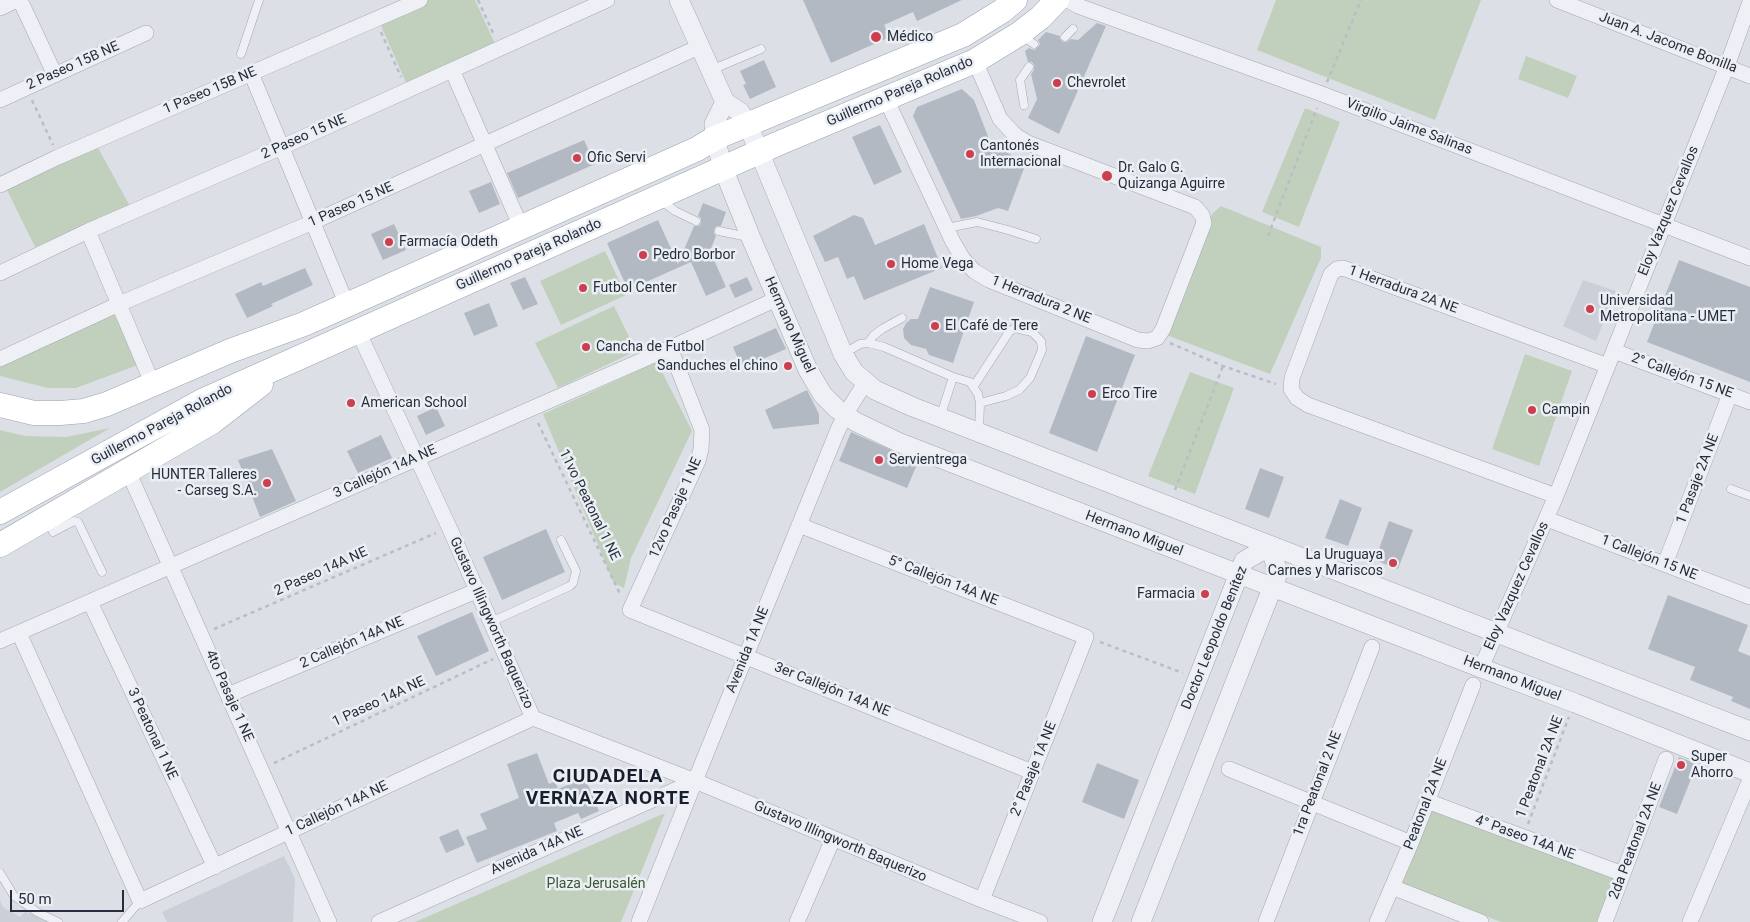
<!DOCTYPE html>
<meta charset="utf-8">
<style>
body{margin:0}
#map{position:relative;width:1750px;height:922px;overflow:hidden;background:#dce0e6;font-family:Roboto,sans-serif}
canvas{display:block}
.scale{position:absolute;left:10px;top:890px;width:114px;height:22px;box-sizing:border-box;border:2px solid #262d3c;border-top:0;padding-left:6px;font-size:15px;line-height:18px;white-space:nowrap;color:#262d3c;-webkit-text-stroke:4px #ebeff4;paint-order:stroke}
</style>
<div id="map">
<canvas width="1750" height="922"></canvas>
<div class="scale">50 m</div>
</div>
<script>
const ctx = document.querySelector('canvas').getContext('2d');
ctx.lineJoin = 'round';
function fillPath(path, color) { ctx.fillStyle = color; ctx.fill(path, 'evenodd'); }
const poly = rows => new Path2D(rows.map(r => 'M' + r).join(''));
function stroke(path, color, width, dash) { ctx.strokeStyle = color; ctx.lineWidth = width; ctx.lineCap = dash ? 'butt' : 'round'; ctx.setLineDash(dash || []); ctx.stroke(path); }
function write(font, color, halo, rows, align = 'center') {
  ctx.font = font + ' Roboto,sans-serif'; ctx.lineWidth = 5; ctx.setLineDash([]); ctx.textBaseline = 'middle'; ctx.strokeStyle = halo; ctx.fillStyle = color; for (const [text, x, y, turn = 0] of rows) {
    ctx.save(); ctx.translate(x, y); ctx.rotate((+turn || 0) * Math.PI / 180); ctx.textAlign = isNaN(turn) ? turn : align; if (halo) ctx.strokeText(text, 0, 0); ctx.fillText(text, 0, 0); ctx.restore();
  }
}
fillPath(poly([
 [1583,280,1616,291,1596,341,1563,326],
 [284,856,295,879,293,922,167,922,162,912],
 [0,900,3,907,20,917,25,912,53,922,0,922]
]), '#cacfd8');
fillPath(poly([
 [427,0,475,0,497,48,408,87,379,21],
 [1276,0,1481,0,1435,120,1257,50],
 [1526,56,1577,76,1568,98,1518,79],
 [1305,108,1340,122,1299,227,1262,212],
 [96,144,131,208,35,247,5,186],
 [1221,206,1321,247,1321,258,1270,374,1166,335,1212,214],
 [605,251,626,295,561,325,540,281],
 [614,306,636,351,558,388,535,343],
 [113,312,138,365,76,388,48,388,0,376,0,363],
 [1525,354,1572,371,1539,466,1492,449],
 [657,362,692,431,631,558,624,588,614,583,543,414],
 [1190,372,1234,388,1195,494,1148,476],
 [110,428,0,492,0,493,0,430,25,436,66,437],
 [1429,801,1617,872,1597,922,1501,922,1402,884],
 [665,813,621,922,415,922]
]), '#c1d0bd');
fillPath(poly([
 [803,0,962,0,917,21,913,12,884,25,890,37,831,63],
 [1097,23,1106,26,1059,134,1028,118,1037,99,1031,74,1034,70,1034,65,1032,62,1028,62,1025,51,1029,48,1034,50,1038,47,1040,44,1038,40,1046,32,1060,36,1060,39,1063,42,1067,42,1071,39,1078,40],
 [764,60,776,87,750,99,743,85,746,84,740,71],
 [962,89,974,100,989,139,993,145,1026,163,1008,211,998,208,976,216,961,219,913,116,917,107],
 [880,125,902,172,874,185,852,137],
 [584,140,595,164,518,198,507,173],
 [491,182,500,204,479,213,469,191],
 [703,203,726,212,721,226,717,226,714,229,714,233,716,236,710,251,726,287,706,296,691,262,628,290,607,243,658,220,678,264,694,226,699,226,701,223,701,218,698,216],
 [854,215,863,218,875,245,924,224,942,268,864,300,854,276,847,279,838,257,825,262,813,236],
 [394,224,406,250,383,260,371,234],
 [1679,260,1750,287,1750,382,1647,342],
 [305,268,313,285,271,304,273,306,247,318,235,294,261,282,263,286],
 [525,277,538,304,523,310,510,283],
 [747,277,753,290,735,298,729,285],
 [930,287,974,302,953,363,929,355,926,349,911,345,904,338,903,329,906,323,911,319,918,319],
 [489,303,498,326,474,336,464,313],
 [776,328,786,349,742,368,733,347],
 [1086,336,1135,355,1097,452,1049,433],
 [807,390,819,414,819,424,773,429,765,410],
 [436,407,445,426,426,435,417,416],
 [851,432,918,462,907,488,839,461],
 [381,435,392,458,358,473,347,451],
 [272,449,296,501,260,517,238,460],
 [1260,468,1284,477,1269,518,1245,509],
 [1340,499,1362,508,1348,546,1325,538],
 [1389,521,1413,530,1398,569,1375,560],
 [546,529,565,572,502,600,483,557],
 [1668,595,1748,625,1738,651,1750,656,1750,709,1731,701,1733,697,1690,680,1695,667,1648,649],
 [472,612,489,651,436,676,417,636],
 [537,753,549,784,555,781,558,789,585,778,599,811,581,819,578,813,554,823,557,831,477,863,466,837,487,829,480,814,519,798,507,764],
 [1679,757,1697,764,1677,814,1659,807],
 [1097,763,1139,780,1124,819,1082,802],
 [458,829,465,845,446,853,439,837]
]), '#b3b9c3');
const service = poly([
 [1022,36,1034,44],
 [1065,37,1073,29],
 [241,54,259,0],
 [711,70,761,49],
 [1024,105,1020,80,1029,67],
 [662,201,675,211,696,221],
 [947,228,977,222,1008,230,1036,239],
 [719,231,748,237],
 [868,343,873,336,882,329,902,318],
 [843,354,860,344,868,343,884,347,953,377,970,382,978,394,980,403,979,432],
 [974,386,1009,332,1015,328,1032,332,1041,341,1042,350,1030,378,1019,390,1006,396,980,403],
 [940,418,953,377],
 [1731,489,1750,496],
 [48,520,53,532,74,521,78,522,102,572],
 [491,622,570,586,573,583,576,571,561,540],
 [0,873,14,896,37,912,58,922],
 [122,922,140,901]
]);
const minor = poly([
 [20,0,55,75],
 [1068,0,1078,6,1322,94,1750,258],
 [1557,0,1750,76],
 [0,8,17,0],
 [452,70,521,227],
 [251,73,347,305],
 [886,99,953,242,963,259,974,271,989,280,1138,340,1148,341,1157,338,1163,329,1204,223,1202,215,1195,207,1028,143,1016,136,1000,119,975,61],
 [0,100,146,33],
 [0,185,58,157,420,0],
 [88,231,153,385],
 [0,273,88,231,282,147,607,0],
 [358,331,449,527,533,718,695,781,982,900,1040,922],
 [670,348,702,430,701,449,698,461,630,610,1032,772],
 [1614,351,1750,402],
 [0,359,119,304,313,222,701,46],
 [128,471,329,922],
 [1556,496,1308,405,1297,398,1291,389,1292,378,1331,274,1337,269,1343,268,1608,366],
 [1547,519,1750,597],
 [799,525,1086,637,982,900],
 [1665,564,1730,394],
 [90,602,215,867],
 [19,633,140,901,533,718],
 [0,641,670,348,770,302],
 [1481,668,1556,496,1727,66,1750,2],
 [228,695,476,591],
 [1229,769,1411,843],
 [1427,801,1623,874],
 [1392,887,1481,922],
 [379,922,695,781],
 [639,922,695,781,837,432,845,415,865,383],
 [797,922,833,839],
 [1266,922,1372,647],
 [1377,922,1411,843,1473,685],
 [1605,922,1666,759],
 [1690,922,1750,780]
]);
const tertiary = poly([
 [679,0,725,102],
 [1750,731,913,407,875,390,854,372,843,354,748,125,740,112,725,102,714,124,715,138,723,168,751,238,808,370,823,395,837,409,856,422,898,442,1481,668,1575,703,1750,773],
 [1102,922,1244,561,1270,546,1278,573,1141,922]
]);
const primary = poly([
 [0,405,34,413,60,413,84,411,107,404,230,351,304,324,697,149,715,138,963,35,1002,11,1015,0],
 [0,512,202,401,777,144,975,61,1019,34,1041,17,1057,0],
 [0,545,212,422,261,384]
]);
stroke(service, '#a2a7b0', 9);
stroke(minor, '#a2a7b0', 16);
stroke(tertiary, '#a2a7b0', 20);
stroke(primary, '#9ba3b2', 25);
stroke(poly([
 [478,0,494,35],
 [381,32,401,77],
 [1327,82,1361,0],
 [32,100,53,145],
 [1268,236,1317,108],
 [1170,343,1223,366,1276,384],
 [538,423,620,594],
 [1175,490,1223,366],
 [214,629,436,533],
 [1100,642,1183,673],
 [274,763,493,659],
 [1528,824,1569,717]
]), '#bbbdc5', 2.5, [4, 4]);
stroke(service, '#eff0f5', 8);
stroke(minor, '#eff0f5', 15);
stroke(tertiary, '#eff0f5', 19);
stroke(primary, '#fff', 24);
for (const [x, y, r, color] of [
 [876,37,6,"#cd3f4f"],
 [1057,83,5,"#cd3f4f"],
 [970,154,5,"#cd3f4f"],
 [577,158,5,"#cd3f4f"],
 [1107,176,6,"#cd3f4f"],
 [389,242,5,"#cd3f4f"],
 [643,255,5,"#cd3f4f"],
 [891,264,5,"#cd3f4f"],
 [583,288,5,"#cd3f4f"],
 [1590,309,5,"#cd3f4f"],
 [935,326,5,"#cd3f4f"],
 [586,347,5,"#cd3f4f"],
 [788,366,5,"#cd3f4f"],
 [1092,394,5,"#cd3f4f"],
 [351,403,5,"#cd3f4f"],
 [1532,410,5,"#cd3f4f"],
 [879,460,5,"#cd3f4f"],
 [267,483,5,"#cd3f4f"],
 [1393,563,5,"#cd3f4f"],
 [1205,594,5,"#cd3f4f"],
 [1681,765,5,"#cd3f4f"]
]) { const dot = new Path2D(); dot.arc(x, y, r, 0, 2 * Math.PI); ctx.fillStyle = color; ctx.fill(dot); stroke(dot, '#ebeff4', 2); }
write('14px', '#262d3c', '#ebeff4', [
 ["Médico",887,37],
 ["Chevrolet",1067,83],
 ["Cantonés",980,146],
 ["Internacional",980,162],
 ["Ofic Servi",587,158],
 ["Dr. Galo G.",1118,168],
 ["Quizanga Aguirre",1118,184],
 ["Farmacía Odeth",399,242],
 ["Pedro Borbor",653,255],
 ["Home Vega",901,264],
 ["Futbol Center",593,288],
 ["Universidad",1600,301],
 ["Metropolitana - UMET",1600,317],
 ["El Café de Tere",945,326],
 ["Cancha de Futbol",596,347],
 ["Sanduches el chino",778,366,"right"],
 ["Erco Tire",1102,394],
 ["American School",361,403],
 ["Campin",1542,410],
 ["Servientrega",889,460],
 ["HUNTER Talleres",257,475,"right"],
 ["- Carseg S.A.",257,491,"right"],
 ["La Uruguaya",1383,555,"right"],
 ["Carnes y Mariscos",1383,571,"right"],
 ["Farmacia",1195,594,"right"],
 ["Super",1691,757],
 ["Ahorro",1691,773]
], 'left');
write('14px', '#262d3c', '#ebeff4', [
 ["Juan A. Jacome Bonilla",1668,43,21],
 ["2 Paseo 15B NE",73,66,-24],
 ["1 Paseo 15B NE",210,91,-23],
 ["Guillermo Pareja Rolando",900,92,-23],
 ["Virgilio Jaime Salinas",1409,127,21],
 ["2 Paseo 15 NE",304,137,-24],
 ["1 Paseo 15 NE",351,205,-24],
 ["Eloy Vazquez Cevallos",1669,211,-68],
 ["Guillermo Pareja Rolando",529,255,-24],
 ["1 Herradura 2A NE",1403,290,20],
 ["1 Herradura 2 NE",1041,300,22],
 ["Hermano Miguel",789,325,66],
 ["2° Callejón 15 NE",1682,376,20],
 ["Guillermo Pareja Rolando",162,425,-28],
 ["3 Callejón 14A NE",385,472,-24],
 ["1 Pasaje 2A NE",1698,479,-69],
 ["11vo Peatonal 1 NE",589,505,64],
 ["12vo Pasaje 1 NE",676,508,-66],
 ["Hermano Miguel",1134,534,21],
 ["1 Callejón 15 NE",1649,558,21],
 ["2 Paseo 14A NE",321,572,-24],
 ["5° Callejón 14A NE",943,581,21],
 ["Eloy Vazquez Cevallos",1517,586,-66],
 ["Gustavo Illingworth Baquerizo",491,623,66],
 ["Doctor Leopoldo Benítez",1215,638,-68],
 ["2 Callejón 14A NE",352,643,-23],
 ["Avenida 1A NE",748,650,-68],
 ["Hermano Miguel",1512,679,21],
 ["3er Callejón 14A NE",832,690,22],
 ["4to Pasaje 1 NE",229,696,66],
 ["1 Paseo 14A NE",379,702,-25],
 ["3 Peatonal 1 NE",152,734,65],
 ["1 Peatonal 2A NE",1540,767,-69],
 ["2° Pasaje 1A NE",1034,769,-68],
 ["1ra Peatonal 2 NE",1318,784,-69],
 ["Peatonal 2A NE",1426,804,-69],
 ["1 Callejón 14A NE",337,809,-25],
 ["4° Paseo 14A NE",1525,838,20],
 ["2da Peatonal 2A NE",1636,841,-69],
 ["Gustavo Illingworth Baquerizo",840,842,23],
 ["Avenida 14A NE",537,851,-24]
]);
write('14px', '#395833', '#ebeff4', [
 ["Plaza Jerusalén",596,884]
]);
ctx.letterSpacing = '1px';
write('bold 19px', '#181e2d', '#ebeff4', [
 ["CIUDADELA",608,777],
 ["VERNAZA NORTE",608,799]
]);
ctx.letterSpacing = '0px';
</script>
